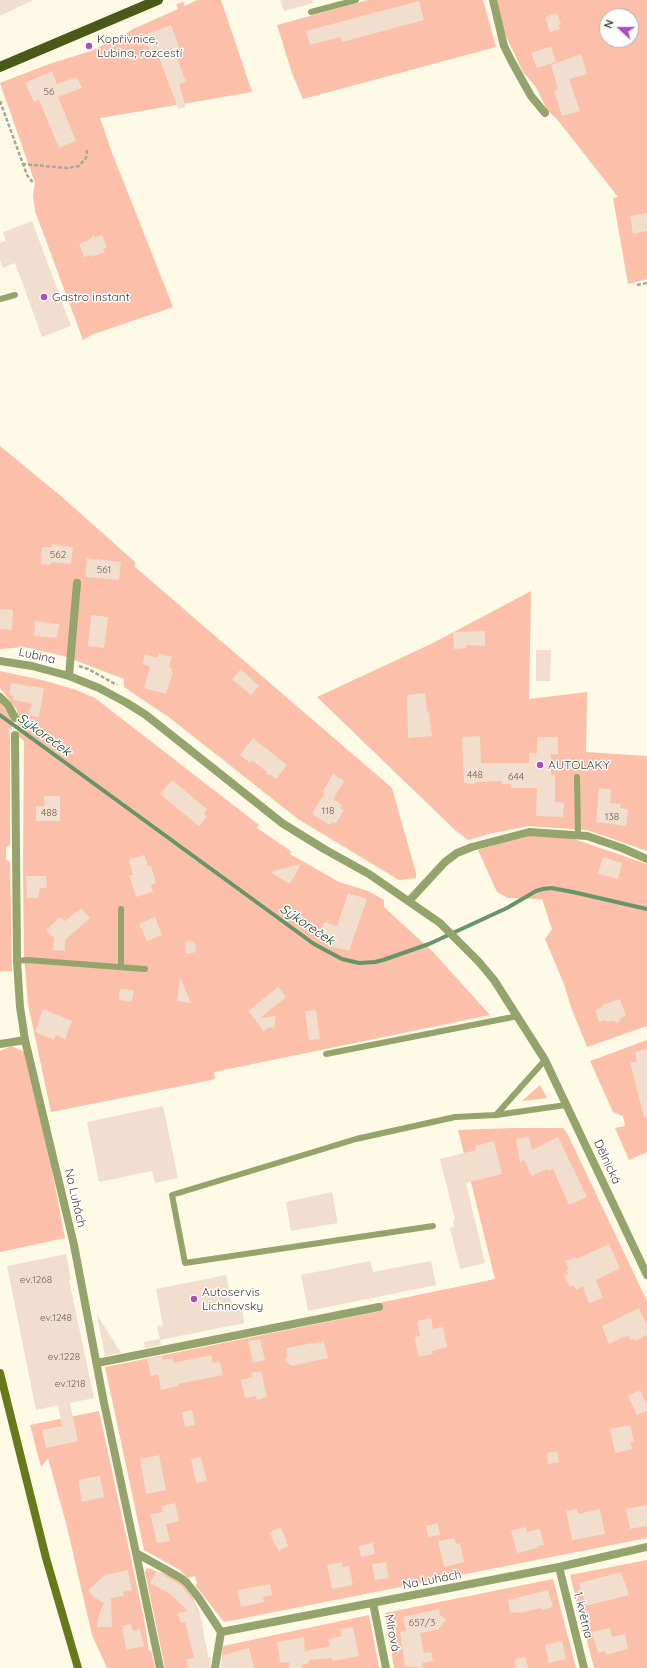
<!DOCTYPE html>
<meta charset="utf-8">
<style>
body{margin:0}
#map{position:relative;width:647px;height:1668px;overflow:hidden;background:#fffae6;font-family:Quicksand,sans-serif}
canvas{display:block}
.north{position:absolute;left:599px;top:8px;width:40px;height:40px;box-sizing:border-box;background:#fff;border:1px solid #b2b1ad;border-radius:50%;rotate:291deg;font-size:11px;font-weight:700;line-height:16px;text-align:center;color:#3e3c32}
.north::after{content:'';display:block;margin:auto;width:14px;height:18px;background:#aa4fbb;clip-path:polygon(50% 0,100% 100%,50% 72%,0 100%)}
</style>
<div id="map">
<canvas width="647" height="1668"></canvas>
<div class="north">N</div>
</div>
<script>
const ctx = document.querySelector('canvas').getContext('2d');
ctx.lineJoin = 'round';
function fillPath(path, color) { ctx.fillStyle = color; ctx.fill(path, 'evenodd'); }
const poly = rows => new Path2D(rows.map(r => 'M' + r).join(''));
function stroke(path, color, width, dash) { ctx.strokeStyle = color; ctx.lineWidth = width; ctx.lineCap = dash ? 'butt' : 'round'; ctx.setLineDash(dash || []); ctx.stroke(path); }
function write(font, color, halo, rows, align = 'center') {
  ctx.font = font + ' Quicksand,sans-serif'; ctx.lineWidth = 3; ctx.setLineDash([]); ctx.textBaseline = 'middle'; ctx.strokeStyle = halo; ctx.fillStyle = color; for (const [text, x, y, turn = 0] of rows) {
    ctx.save(); ctx.translate(x, y); ctx.rotate((+turn || 0) * Math.PI / 180); ctx.textAlign = isNaN(turn) ? turn : align; if (halo) ctx.strokeText(text, 0, 0); ctx.fillText(text, 0, 0); ctx.restore();
  }
}
fillPath(poly([
 [197,0,221,0,252,92,100,118,112,153,173,307,91,335,83,340,35,211,33,195,35,183,0,83,49,64,91,51,124,35,133,29,178,9,176,4,183,2,185,6],
 [368,0,483,0,496,47,303,99,292,73,277,25],
 [496,0,647,0,647,279,628,284,613,198,618,197,556,118,547,110,536,87,523,72,504,32],
 [607,16,631,16,631,40,607,40],
 [0,446,62,497,135,562,135,567,392,788,416,873,416,878,399,880,298,819,170,718,124,687,124,679,64,656,24,647,0,649],
 [531,591,529,699,587,692,586,752,647,756,647,851,587,830,572,829,528,826,489,834,468,840,455,830,317,697,431,644],
 [0,671,46,681,76,690,95,698,259,825,257,828,291,851,290,854,339,882,368,891,384,900,384,907,433,952,490,1015,214,1072,215,1079,206,1081,51,1112,28,1004,24,955,23,870,24,741,18,736,17,710,0,688],
 [0,702,12,718,12,730,7,728,9,730,10,740,10,844,6,848,6,859,10,863,12,971,0,971],
 [528,835,571,838,647,864,647,1026,587,1047,571,1007,564,984,545,939,552,929,542,899,508,898,497,892,478,850],
 [647,1040,647,1152,629,1160,615,1128,625,1126,623,1116,613,1112,590,1061],
 [11,1046,25,1052,41,1114,65,1238,0,1252,0,1051],
 [540,1085,547,1098,522,1101],
 [513,1128,563,1128,567,1133,647,1301,647,1538,224,1622,195,1585,197,1584,195,1576,187,1578,180,1570,144,1550,105,1367,381,1311,379,1303,495,1279,458,1130],
 [99,1411,144,1619,149,1651,151,1650,155,1668,107,1668,92,1635,66,1523,48,1458,41,1467,30,1425],
 [647,1560,647,1668,594,1668,570,1575],
 [147,1568,170,1576,183,1585,193,1598,199,1612,210,1668,165,1668,145,1572],
 [553,1579,576,1668,394,1668,385,1613],
 [369,1615,379,1668,221,1668,223,1646]
]), '#fcbfa9');
stroke(poly([
 [0,715,314,944,342,959,359,963,375,962,383,960,429,944,507,908,536,891,543,889,551,888,573,892,647,909]
]), '#669668', 4);
fillPath(poly([
 [0,0,33,0,0,16],
 [280,0,312,0,313,3,284,11],
 [419,1,424,20,342,42,340,37,310,45,306,31],
 [557,13,561,24,558,25,560,29,550,32,545,17],
 [171,25,179,48,174,50,186,82,179,84,186,107,178,109,156,49,150,51,144,35],
 [551,46,556,62,537,68,531,53],
 [581,54,587,74,569,79,580,111,562,116,554,91,558,89,551,65],
 [52,71,57,84,77,77,82,88,58,97,76,141,59,148,39,100,34,102,25,83],
 [647,213,647,231,633,234,630,216],
 [32,221,71,326,42,337,15,263,3,268,0,260,0,243,6,241,3,232],
 [93,235,96,237,102,235,107,248,103,249,105,252,92,257,91,255,84,257,79,244,91,239],
 [52,544,73,547,71,564,51,562,51,565,41,564,42,547,52,547],
 [87,558,121,562,119,580,85,577],
 [0,609,13,610,12,630,0,629],
 [91,615,108,617,104,648,88,646],
 [35,621,59,624,57,638,34,636],
 [485,631,485,646,466,645,466,648,454,649,453,632],
 [536,650,551,650,550,681,536,681],
 [159,653,172,657,169,667,172,668,171,672,173,672,166,694,144,688,150,667,142,664,145,654,157,658],
 [241,669,259,686,251,695,232,679],
 [11,683,44,688,39,717,29,716,31,703,13,700,14,696,9,695],
 [425,693,427,712,429,711,432,736,408,738,407,695],
 [480,736,481,763,529,763,529,753,537,753,537,737,558,737,558,754,551,754,551,775,555,775,555,802,564,803,563,817,536,816,537,788,511,788,511,784,502,784,502,781,477,782,474,784,464,783,462,737],
 [253,738,287,765,276,779,271,775,267,775,266,771,258,765,252,761,250,763,240,755],
 [333,774,344,781,333,799,342,805,340,808,344,810,336,823,332,822,330,825,312,814,324,794,322,792],
 [172,780,207,809,204,814,207,817,199,826,160,794],
 [599,788,611,789,610,803,621,804,620,808,628,809,626,826,596,822],
 [44,796,60,796,60,821,36,821,36,806,45,806],
 [144,855,148,866,151,866,156,883,151,885,153,892,136,897,129,875,133,875,129,859],
 [603,857,622,863,618,879,598,874],
 [301,864,290,884,270,872],
 [26,876,46,876,47,888,40,888,38,898,27,898],
 [348,893,367,899,349,951,330,946,319,939,324,922,337,926],
 [81,908,90,918,65,940,65,951,53,950,54,938,46,930,60,917,65,921],
 [155,917,162,935,147,941,139,924],
 [195,941,196,952,186,954,185,942],
 [180,977,191,1003,177,1001],
 [278,987,286,997,260,1018,276,1016,274,1028,269,1027,264,1031,248,1011],
 [120,989,134,990,132,1002,119,1000],
 [620,999,626,1016,621,1018,618,1023,614,1021,607,1022,606,1020,599,1022,595,1010,603,1007,602,1005],
 [43,1009,72,1021,65,1039,56,1035,54,1040,35,1032],
 [316,1010,320,1039,309,1040,305,1011],
 [647,1049,647,1117,644,1117,630,1063,637,1061,635,1052],
 [163,1106,178,1178,155,1183,152,1171,99,1182,87,1122],
 [529,1137,532,1150,558,1137,587,1197,569,1205,553,1169,548,1171,547,1169,532,1176,524,1160,520,1162,516,1139],
 [494,1141,502,1174,466,1183,485,1263,460,1269,450,1228,454,1227,453,1220,455,1219,440,1159,476,1150,475,1146],
 [332,1192,338,1223,291,1231,286,1202],
 [609,1244,620,1268,596,1280,603,1298,589,1303,583,1286,576,1290,573,1285,570,1287,564,1276,568,1274,566,1270,569,1269,565,1261,575,1257,576,1259],
 [66,1254,71,1279,69,1280,94,1398,70,1403,78,1441,46,1448,42,1430,62,1426,58,1405,36,1410,7,1266],
 [370,1261,373,1272,431,1261,436,1285,308,1311,301,1275],
 [226,1275,233,1310,242,1309,244,1323,160,1340,161,1345,145,1348,144,1342,160,1339,157,1326,163,1325,156,1289],
 [639,1308,647,1325,647,1335,635,1341,634,1338,630,1340,628,1335,609,1344,602,1326],
 [97,1316,98,1316,121,1353,105,1356],
 [431,1318,433,1329,443,1327,447,1347,432,1351,433,1354,419,1357,414,1337,420,1336,417,1321],
 [260,1339,265,1360,253,1363,248,1341],
 [324,1341,328,1358,292,1366,284,1361,287,1357,286,1348],
 [211,1355,213,1363,220,1362,223,1375,178,1384,178,1386,161,1390,158,1374,151,1376,147,1359,162,1356,163,1360,173,1358,173,1363],
 [261,1371,267,1397,257,1400,256,1396,245,1398,241,1380,252,1377,251,1373],
 [640,1390,647,1405,647,1411,637,1415,628,1396],
 [192,1410,195,1425,185,1427,182,1412],
 [630,1425,634,1441,630,1442,632,1449,615,1453,610,1429],
 [557,1451,559,1462,548,1464,547,1453],
 [159,1455,166,1490,146,1494,140,1459],
 [201,1457,207,1481,196,1483,191,1459],
 [100,1476,104,1497,82,1502,78,1480],
 [175,1503,179,1521,166,1524,170,1541,157,1543,150,1514,163,1512,161,1506],
 [647,1505,647,1526,630,1529,626,1509],
 [577,1509,578,1514,600,1509,605,1534,572,1540,566,1511],
 [438,1523,440,1535,428,1537,426,1526],
 [280,1527,287,1541,286,1542,288,1546,279,1551,269,1533],
 [526,1527,527,1532,540,1529,544,1545,537,1546,537,1548,517,1553,511,1530],
 [454,1538,456,1544,460,1543,464,1562,444,1567,438,1541],
 [373,1543,375,1554,361,1557,359,1546],
 [342,1562,343,1567,349,1566,353,1585,332,1589,327,1565],
 [386,1562,389,1578,375,1580,372,1564],
 [128,1570,132,1590,123,1592,124,1596,111,1598,112,1627,97,1627,98,1617,104,1603,95,1598,88,1590,105,1575],
 [157,1571,182,1586,194,1602,204,1626,201,1623,208,1657,211,1657,210,1668,188,1668,186,1659,194,1658,185,1622,180,1623,178,1613,188,1611,170,1594,150,1583],
 [621,1572,629,1595,586,1606,579,1583],
 [270,1584,272,1595,263,1597,264,1602,241,1607,237,1590],
 [548,1590,553,1607,542,1610,541,1608,519,1613,519,1612,510,1613,508,1600],
 [439,1609,440,1615,446,1619,439,1629,420,1633,424,1653,431,1652,433,1661,422,1663,423,1668,405,1666,400,1632,406,1631,403,1617],
 [131,1624,133,1631,140,1629,144,1646,126,1650,122,1626],
 [353,1627,359,1656,333,1661,332,1658,309,1660,309,1663,302,1665,302,1668,289,1668,289,1662,281,1663,280,1661,277,1642,304,1637,305,1651,330,1646,328,1639,342,1636,340,1629],
 [610,1628,612,1637,625,1634,628,1649,606,1655,605,1651,598,1653,592,1632],
 [562,1641,566,1659,549,1663,545,1645],
 [249,1648,254,1668,221,1668,223,1655],
 [525,1657,528,1668,516,1668,514,1659]
]), '#f1decc');
stroke(poly([
 [0,101,27,175,34,184],
 [22,164,67,168,79,166,86,158,87,150],
 [637,285,647,283],
 [79,666,88,669,117,685]
]), '#aba797', 2.5, [4, 2]);
stroke(poly([
 [311,12,356,0],
 [0,299,15,295],
 [577,777,578,835],
 [121,909,121,967],
 [17,961,27,960,145,969],
 [326,1054,518,1016],
 [496,1115,545,1060],
 [433,1226,185,1263,172,1195,356,1139,455,1117,496,1115,566,1105]
]), '#95a46c', 6);
stroke(poly([
 [493,0,504,46,512,62,531,96,545,113],
 [0,661,32,666,69,676,99,688,127,703,146,715,282,823,324,849,369,874,440,923,479,962,494,980,545,1060,647,1275],
 [69,676,77,583],
 [0,697,8,705,15,718],
 [15,735,17,961,20,1007,25,1040,74,1245,104,1403,136,1553,179,1577,186,1582,198,1597,221,1632,215,1668],
 [409,901,445,862,457,853,472,847,529,832,587,836,622,848,647,859],
 [0,1044,25,1040],
 [97,1363,379,1307],
 [136,1553,160,1668],
 [559,1567,584,1668],
 [373,1603,386,1668],
 [221,1632,559,1567,647,1547]
]), '#95a46c', 8);
stroke(poly([
 [0,1373,46,1558,78,1668]
]), '#67791b', 8);
stroke(poly([
 [0,67,158,0]
]), '#4a5818', 10);
for (const [x, y, r, color] of [
 [89,46,4,"#aa4fbb"],
 [44,297,4,"#aa4fbb"],
 [540,765,4,"#aa4fbb"],
 [194,1299,4,"#aa4fbb"]
]) { const dot = new Path2D(); dot.arc(x, y, r, 0, 2 * Math.PI); ctx.fillStyle = color; ctx.fill(dot); stroke(dot, '#fff', 1.5); }
write('10px', '#6b6458', null, [
 ["56",49,92],
 ["562",58,555],
 ["561",104,570],
 ["448",475,775],
 ["644",516,777],
 ["118",328,811],
 ["488",49,813],
 ["138",612,817],
 ["ev.1268",36,1280],
 ["ev.1248",56,1318],
 ["ev.1228",64,1357],
 ["ev.1218",70,1384],
 ["657/3",422,1623]
]);
write('12px', '#3e3c32', '#fff', [
 ["Kopřivnice,",97,39],
 ["Lubina, rozcestí",97,53],
 ["Gastro instant",52,297],
 ["AUTOLAKY",548,765],
 ["Autoservis",202,1292],
 ["Lichnovsky",202,1306]
], 'left');
write('12px', '#3e3c32', '#fff', [
 ["Lubina",37,656,13],
 ["Dělnická",607,1162,65],
 ["Na Luhách",75,1198,77],
 ["Na Luhách",432,1580,-11],
 ["1. května",583,1615,76],
 ["Mírová",392,1633,79]
]);
write('italic 13px', '#11441b', '#fff', [
 ["Sýkoreček",44,735,36],
 ["Sýkoreček",307,925,34]
]);
</script>
